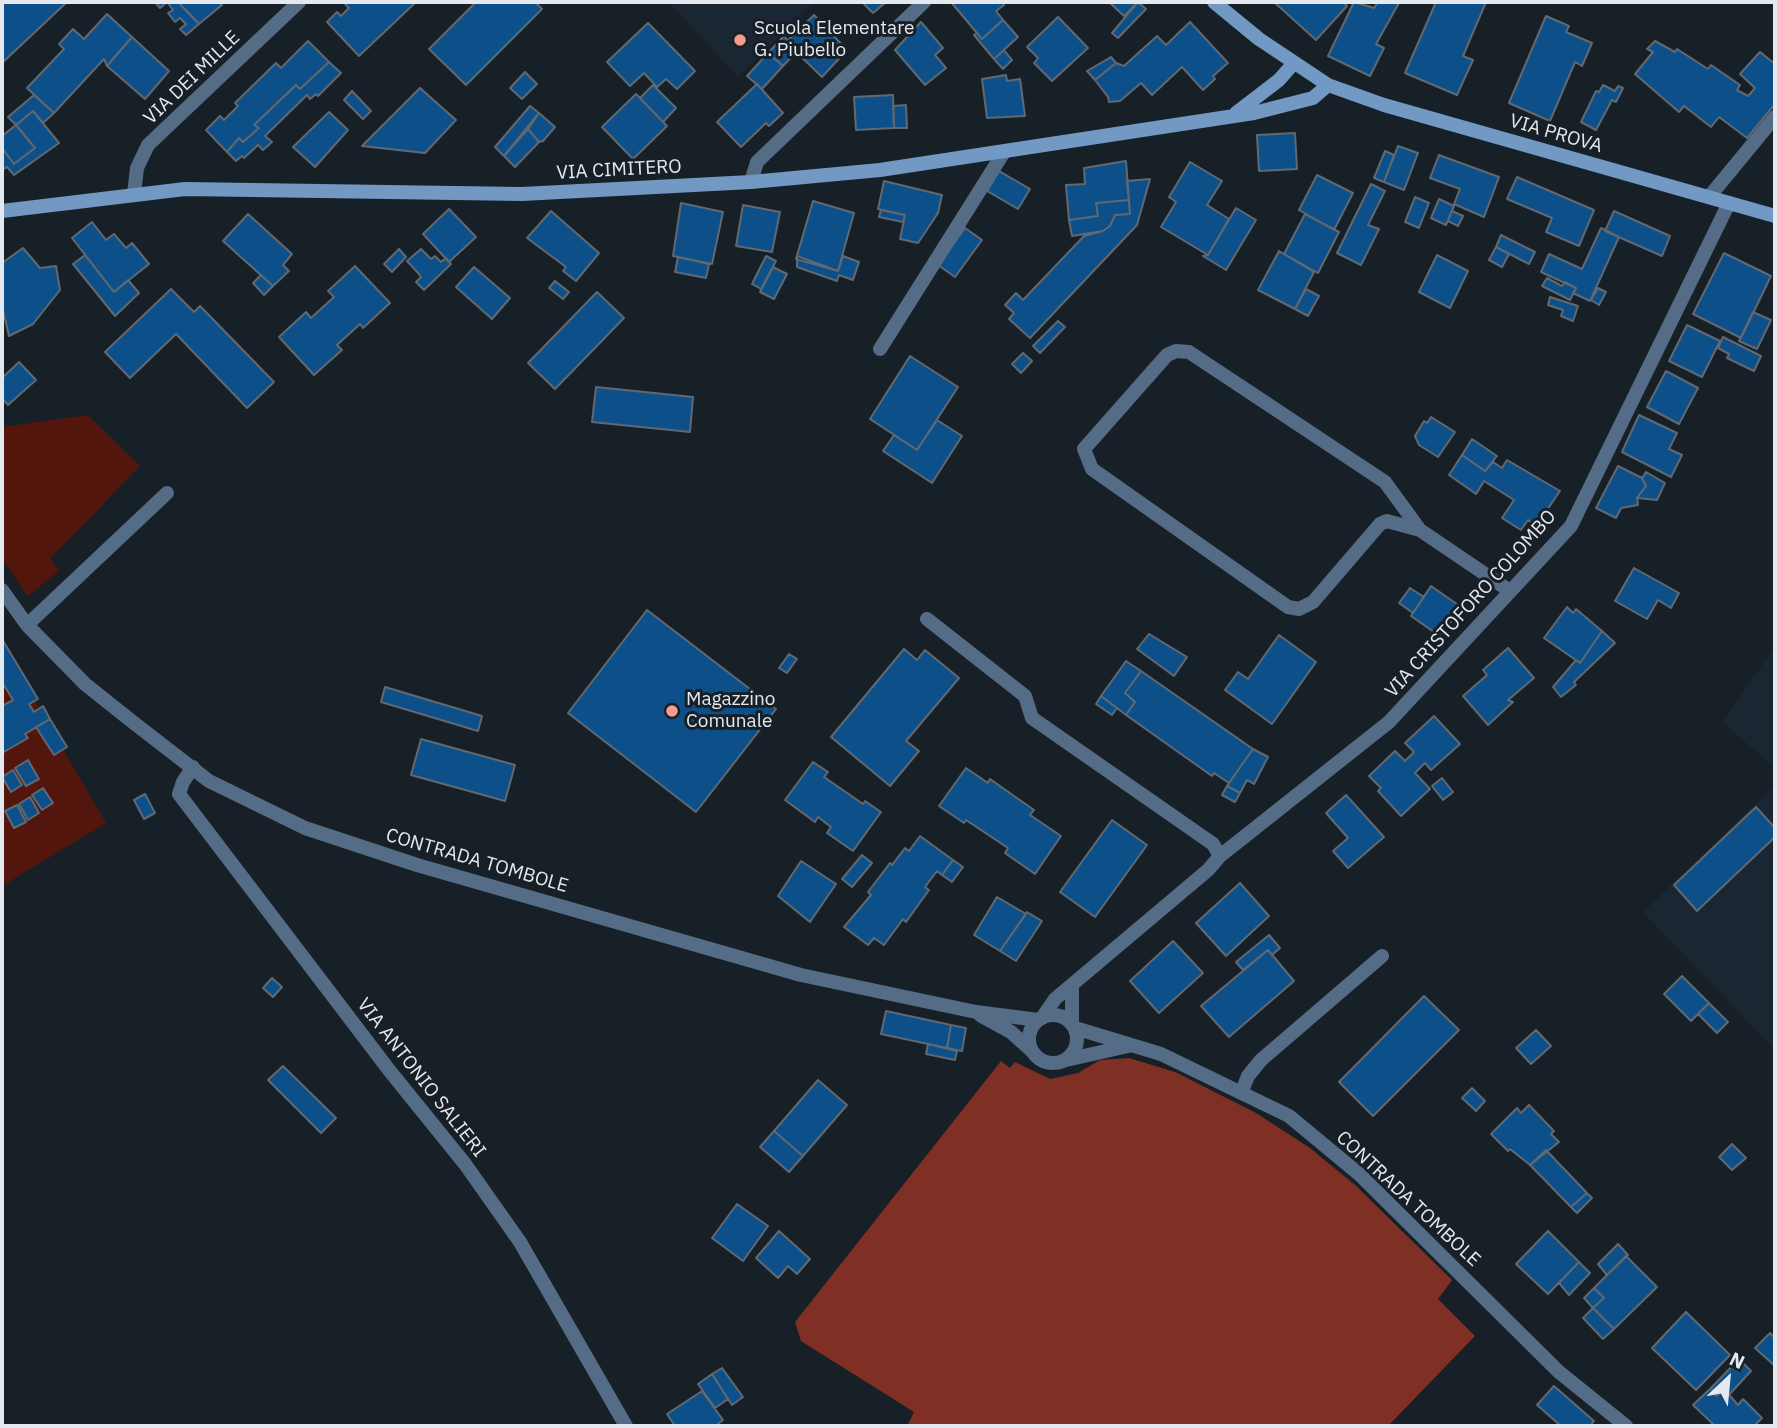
<!DOCTYPE html>
<style>
body{margin:0}
#map{position:relative;width:1777px;height:1428px;overflow:hidden;background:#182027;font-family:"IBM Plex Sans",sans-serif}
canvas{display:block}
.frame{position:absolute;inset:0;border:4px solid #e4e9ef;pointer-events:none}
.north{position:absolute;left:1693px;top:1344px;width:70px;height:70px;-webkit-text-stroke:5px #182027;paint-order:stroke;rotate:26deg;font-size:19px;font-weight:700;line-height:28px;text-align:center;color:#e4e9ef}
.north::after{content:'';display:block;margin:auto;width:24px;height:32px;background:#e4e9ef;clip-path:polygon(50% 0,100% 100%,50% 72%,0 100%)}
</style>
<div id="map">
<canvas width="1777" height="1428"></canvas>
<div class="frame"></div>
<div class="north">N</div>
</div>
<script>
const ctx = document.querySelector('canvas').getContext('2d');
ctx.lineJoin = 'round';
function fillPath(path, color) { ctx.fillStyle = color; ctx.fill(path, 'evenodd'); }
const poly = rows => new Path2D(rows.map(r => 'M' + r).join(''));
function stroke(path, color, width, dash) { ctx.strokeStyle = color; ctx.lineWidth = width; ctx.lineCap = dash ? 'butt' : 'round'; ctx.setLineDash(dash || []); ctx.stroke(path); }
function write(font, color, halo, rows, align = 'center') {
  ctx.font = font + ' "IBM Plex Sans",sans-serif'; ctx.lineWidth = 6; ctx.setLineDash([]); ctx.textBaseline = 'middle'; ctx.strokeStyle = halo; ctx.fillStyle = color; for (const [text, x, y, turn = 0] of rows) {
    ctx.save(); ctx.translate(x, y); ctx.rotate((+turn || 0) * Math.PI / 180); ctx.textAlign = isNaN(turn) ? turn : align; if (halo) ctx.strokeText(text, 0, 0); ctx.fillText(text, 0, 0); ctx.restore();
  }
}
fillPath(poly([
 [669,2,814,2,738,77],
 [1775,647,1775,768,1722,722],
 [1775,785,1775,1050,1643,912]
]), '#1b2633');
fillPath(poly([
 [88,415,140,466,50,559,59,571,28,596,2,559,2,427],
 [2,644,106,823,2,886]
]), '#53160d');
fillPath(poly([
 [1129,1058,1175,1072,1256,1113,1310,1148,1355,1185,1452,1280,1438,1299,1475,1336,1388,1426,907,1426,914,1412,801,1341,795,1322,1001,1061,1010,1068,1015,1062,1050,1079,1078,1073,1100,1060]
]), '#7f2f23');
const building = poly([
 [2,2,67,2,2,63,2,2],
 [155,2,178,2,199,24,186,35,180,29,186,24,180,18,175,22,168,13,173,10,167,2,160,8,155,2],
 [178,2,219,2,222,5,199,24,178,2],
 [347,2,416,2,359,56,327,22,337,12,341,16,349,8,345,4,347,2],
 [476,2,535,2,542,9,466,85,429,49,476,2],
 [862,2,886,2,873,13,862,2],
 [951,2,1002,2,1004,5,996,11,1003,20,982,39,951,2],
 [1109,2,1138,2,1124,16,1109,2],
 [1138,2,1146,9,1118,38,1112,33,1138,2],
 [1274,2,1343,2,1347,6,1316,40,1274,2],
 [1354,2,1374,8,1378,2,1399,3,1376,44,1384,48,1370,76,1328,56,1354,2],
 [1436,2,1486,2,1463,56,1473,60,1457,95,1405,73,1436,2],
 [107,14,132,37,107,66,104,59,54,113,27,88,64,49,59,44,73,29,84,39,107,14],
 [814,15,847,50,822,77,786,42,814,15],
 [1546,16,1569,26,1566,32,1592,43,1582,66,1575,62,1550,121,1509,103,1546,16],
 [1058,17,1088,48,1052,81,1034,63,1038,58,1027,47,1058,17],
 [1003,20,1018,37,994,59,974,35,977,33,982,39,1003,20],
 [921,22,943,48,935,55,946,68,925,85,895,50,921,22],
 [1190,22,1228,63,1213,76,1215,79,1203,90,1182,67,1152,95,1141,83,1120,101,1109,102,1108,97,1095,80,1116,63,1124,66,1157,36,1166,45,1190,22],
 [648,23,695,71,677,89,666,79,657,87,644,73,630,86,607,62,648,23],
 [784,36,796,52,783,66,768,53,784,36],
 [132,37,169,71,145,99,107,66,132,37],
 [308,41,329,62,300,89,296,85,254,125,259,128,243,142,239,138,227,152,206,130,220,116,224,120,238,106,235,103,276,63,281,68,308,41],
 [1655,41,1675,52,1677,49,1708,69,1711,65,1740,85,1737,90,1748,96,1755,88,1740,74,1760,52,1775,64,1775,104,1747,138,1719,117,1711,127,1684,106,1679,112,1635,74,1653,52,1647,49,1655,41],
 [1004,50,1012,60,1003,69,994,59,1004,50],
 [768,53,783,66,762,89,747,76,768,53],
 [1111,57,1116,63,1095,80,1087,71,1111,57],
 [329,62,341,73,318,96,316,94,310,99,307,95,265,136,272,142,263,150,258,145,244,158,242,156,236,161,227,152,239,138,243,142,259,128,254,125,296,85,300,89,329,62],
 [525,72,537,84,522,99,510,88,525,72],
 [1006,75,1007,81,1020,79,1025,116,987,118,982,79,1006,75],
 [757,84,783,113,769,126,766,123,741,147,717,122,757,84],
 [653,85,676,108,663,122,640,98,653,85],
 [1603,85,1615,91,1618,86,1623,88,1616,102,1612,100,1596,130,1581,122,1596,91,1599,92,1603,85],
 [420,88,456,120,425,153,362,146,420,88],
 [352,91,371,111,363,119,344,100,352,91],
 [636,94,667,126,633,159,602,127,636,94],
 [34,95,54,113,43,123,33,111,16,125,8,117,34,95],
 [893,95,894,128,856,130,854,97,893,95],
 [906,105,907,128,894,128,893,106,906,105],
 [530,106,539,113,504,156,495,147,530,106],
 [33,111,59,143,14,175,7,167,2,170,2,148,14,164,35,148,16,125,33,111],
 [329,112,348,130,315,167,293,147,329,112],
 [539,113,555,127,543,141,539,142,528,129,539,113],
 [16,125,35,148,14,164,2,148,2,136,16,125],
 [528,129,539,142,515,167,504,156,528,129],
 [1295,133,1297,169,1259,171,1257,135,1295,133],
 [1398,146,1418,153,1404,190,1384,182,1398,146],
 [1385,151,1394,155,1384,182,1374,178,1385,151],
 [1439,155,1499,177,1484,217,1454,204,1460,189,1430,178,1439,155],
 [1126,161,1129,200,1096,203,1098,216,1069,220,1066,185,1085,184,1084,168,1126,161],
 [1190,162,1222,181,1207,205,1229,219,1208,255,1161,227,1176,202,1169,197,1190,162],
 [999,171,1030,189,1018,209,987,191,999,171],
 [1317,175,1353,193,1334,230,1299,210,1317,175],
 [1517,177,1594,210,1579,246,1546,232,1552,218,1507,199,1517,177],
 [1150,179,1137,225,1030,338,1009,319,1014,313,1005,305,1016,293,1023,300,1084,236,1103,231,1110,226,1115,215,1130,214,1127,181,1150,179],
 [884,181,942,195,938,213,918,243,900,239,905,215,878,209,884,181],
 [1371,184,1385,191,1368,225,1379,229,1361,265,1337,253,1371,184],
 [1415,197,1429,203,1419,228,1405,222,1415,197],
 [1439,199,1454,206,1446,225,1431,218,1439,199],
 [1129,200,1130,214,1115,215,1110,226,1103,231,1072,236,1069,220,1098,216,1096,203,1129,200],
 [813,201,854,213,838,271,796,259,813,201],
 [681,203,723,212,712,264,673,256,681,203],
 [743,205,780,212,772,252,736,246,743,205],
 [1236,208,1256,220,1226,270,1203,256,1208,255,1236,208],
 [449,209,476,237,449,262,423,234,449,209],
 [881,210,905,215,903,222,879,217,881,210],
 [551,211,599,253,576,281,563,271,566,267,527,238,551,211],
 [1452,211,1463,216,1458,226,1448,221,1452,211],
 [1614,211,1670,236,1662,256,1605,231,1614,211],
 [248,214,292,254,283,265,289,271,273,286,223,241,248,214],
 [1305,214,1339,232,1318,273,1284,254,1305,214],
 [92,222,106,240,114,234,126,248,132,243,149,264,114,292,72,238,92,222],
 [965,228,982,240,955,277,938,265,965,228],
 [1601,228,1619,237,1590,301,1573,293,1576,288,1541,272,1549,254,1582,269,1601,228],
 [1501,235,1535,252,1529,264,1496,247,1501,235],
 [1496,247,1509,254,1502,267,1489,260,1496,247],
 [23,248,40,268,56,266,60,290,33,324,9,336,2,306,2,263,23,248],
 [399,249,406,257,392,272,384,264,399,249],
 [421,249,431,259,435,256,441,262,446,258,451,264,424,290,416,282,421,277,419,274,407,261,421,249],
 [1279,251,1314,272,1295,309,1258,290,1279,251],
 [1724,253,1771,276,1741,338,1693,314,1724,253],
 [85,255,114,292,128,280,139,293,115,316,73,264,85,255],
 [1437,255,1468,271,1450,308,1419,292,1437,255],
 [766,256,776,261,761,289,752,284,766,256],
 [797,256,838,271,843,256,859,262,853,280,839,275,837,281,797,267,797,256],
 [678,257,709,264,706,278,675,272,678,257],
 [355,266,390,303,363,328,360,324,337,345,342,350,314,375,279,337,306,312,311,318,334,297,328,291,355,266],
 [474,267,510,298,492,319,456,287,474,267],
 [773,267,787,274,774,299,760,292,773,267],
 [261,275,273,286,264,295,253,283,261,275],
 [1547,278,1562,286,1565,282,1576,288,1570,300,1542,286,1547,278],
 [555,281,569,292,563,299,549,288,555,281],
 [1598,288,1606,292,1599,305,1591,300,1598,288],
 [171,289,194,312,200,306,274,382,247,408,176,334,130,378,105,352,171,289],
 [1306,289,1319,296,1308,316,1295,309,1306,289],
 [597,292,624,318,555,389,528,363,597,292],
 [1550,297,1578,306,1573,321,1561,316,1563,310,1548,305,1550,297],
 [1753,312,1771,320,1757,349,1739,341,1753,312],
 [1058,321,1065,327,1040,353,1033,346,1058,321],
 [1687,325,1720,341,1702,377,1669,361,1687,325],
 [1723,337,1761,356,1754,371,1727,358,1729,354,1718,348,1723,337],
 [1023,353,1032,361,1021,373,1012,364,1023,353],
 [910,356,958,387,917,450,870,419,910,356],
 [19,362,36,380,8,405,2,398,2,378,19,362],
 [1666,371,1698,388,1679,424,1647,407,1666,371],
 [596,387,693,397,690,432,592,422,596,387],
 [1639,415,1677,433,1669,449,1682,455,1671,477,1622,452,1639,415],
 [1431,417,1455,432,1438,457,1419,445,1415,436,1424,421,1427,423,1431,417],
 [937,420,962,436,932,483,883,451,894,435,917,450,937,420],
 [1472,439,1497,456,1485,471,1462,455,1472,439],
 [1462,455,1485,471,1493,462,1502,468,1507,460,1560,491,1536,526,1528,520,1521,530,1502,518,1514,500,1484,481,1476,494,1449,475,1462,455],
 [1618,466,1642,478,1646,486,1637,498,1638,505,1621,508,1616,518,1596,508,1618,466],
 [1646,472,1665,483,1657,500,1637,498,1646,486,1642,478,1646,472],
 [1634,568,1679,593,1671,608,1658,600,1647,619,1615,601,1634,568],
 [1431,586,1461,607,1441,637,1411,616,1431,586],
 [1410,588,1424,597,1413,613,1399,603,1410,588],
 [1567,607,1573,613,1576,609,1602,631,1580,663,1544,638,1567,607],
 [647,610,776,709,696,812,568,713,647,610],
 [1602,631,1615,643,1574,682,1576,685,1561,697,1553,687,1576,660,1580,663,1602,631],
 [1149,634,1187,657,1174,676,1137,649,1149,634],
 [1279,635,1316,662,1272,724,1225,690,1238,672,1248,679,1279,635],
 [2,639,38,699,29,704,34,712,43,706,50,719,25,734,28,738,2,753,2,706,13,700,2,682,2,639],
 [1508,648,1534,678,1508,700,1513,702,1488,725,1463,696,1487,675,1483,670,1508,648],
 [904,649,917,660,925,650,959,678,906,741,919,751,890,786,831,737,904,649],
 [789,654,797,659,787,673,779,668,789,654],
 [1126,661,1141,671,1125,693,1135,702,1126,715,1101,696,1126,661],
 [1141,671,1253,749,1229,783,1214,773,1212,776,1126,715,1135,702,1125,693,1141,671],
 [385,687,482,716,478,731,381,702,385,687],
 [1101,696,1117,708,1112,715,1096,704,1101,696],
 [1434,716,1460,744,1431,770,1425,763,1415,773,1430,789,1401,816,1378,791,1381,788,1369,776,1395,751,1405,761,1414,752,1405,743,1434,716],
 [50,719,67,747,54,755,36,727,50,719],
 [421,739,515,765,505,801,411,775,421,739],
 [1253,749,1268,757,1254,784,1247,780,1240,793,1227,786,1253,749],
 [28,760,39,779,26,786,15,768,28,760],
 [813,762,828,772,824,777,863,804,865,801,881,812,853,851,827,833,831,827,818,817,815,822,785,800,813,762],
 [966,768,988,783,990,779,1034,810,1030,815,1061,836,1035,874,1005,853,1008,848,966,820,964,823,939,806,966,768],
 [13,770,22,785,11,792,2,777,13,770],
 [1442,778,1453,792,1443,800,1432,786,1442,778],
 [1227,786,1240,793,1235,802,1222,795,1227,786],
 [43,788,53,803,42,810,32,795,43,788],
 [145,794,155,813,144,819,134,800,145,794],
 [1346,795,1384,837,1348,868,1333,851,1348,838,1326,813,1346,795],
 [30,797,39,813,28,820,19,804,30,797],
 [17,805,26,822,14,828,5,811,17,805],
 [1756,807,1775,828,1775,837,1697,911,1674,885,1756,807],
 [1112,820,1147,845,1095,917,1060,892,1112,820],
 [920,836,953,860,942,875,937,871,925,887,929,890,906,922,903,919,884,945,874,938,868,945,844,927,871,895,868,892,890,863,892,865,905,848,909,851,920,836],
 [862,855,872,863,852,887,842,879,862,855],
 [953,860,963,867,952,882,942,875,953,860],
 [801,861,836,884,810,922,778,896,801,861],
 [1240,883,1269,916,1226,956,1196,923,1240,883],
 [997,897,1026,914,1000,951,974,935,997,897],
 [1027,912,1042,921,1016,961,1000,951,1027,912],
 [1269,935,1280,948,1272,955,1268,950,1243,970,1236,962,1269,935],
 [1173,941,1203,973,1159,1013,1130,981,1173,941],
 [1268,950,1294,981,1229,1037,1201,1006,1268,950],
 [1682,976,1709,1003,1691,1021,1664,994,1682,976],
 [272,978,282,987,273,997,263,988,272,978],
 [1424,996,1459,1030,1373,1116,1339,1082,1424,996],
 [1709,1003,1728,1022,1717,1033,1698,1014,1709,1003],
 [886,1011,951,1025,947,1048,881,1034,886,1011],
 [951,1025,966,1028,962,1051,947,1048,951,1025],
 [1536,1030,1551,1046,1531,1064,1516,1048,1536,1030],
 [928,1044,957,1051,955,1060,926,1054,928,1044],
 [283,1066,336,1118,321,1133,268,1080,283,1066],
 [818,1080,847,1105,803,1156,774,1131,818,1080],
 [1472,1088,1485,1101,1476,1111,1462,1098,1472,1088],
 [1529,1105,1554,1131,1551,1134,1559,1142,1530,1165,1510,1149,1508,1151,1491,1134,1517,1108,1521,1113,1529,1105],
 [774,1131,803,1156,789,1172,760,1147,774,1131],
 [1732,1144,1746,1158,1732,1170,1719,1157,1732,1144],
 [1546,1150,1587,1193,1571,1207,1530,1165,1546,1150],
 [1587,1193,1592,1198,1577,1213,1571,1207,1587,1193],
 [737,1204,768,1226,743,1261,712,1238,737,1204],
 [779,1231,810,1259,797,1274,788,1266,778,1278,756,1258,779,1231],
 [1548,1231,1579,1262,1548,1294,1516,1264,1548,1231],
 [1618,1244,1628,1255,1607,1275,1598,1264,1618,1244],
 [1626,1256,1657,1287,1614,1329,1593,1308,1604,1298,1594,1288,1626,1256],
 [1579,1262,1590,1273,1569,1295,1559,1283,1579,1262],
 [1594,1288,1604,1298,1593,1308,1584,1298,1594,1288],
 [1593,1308,1614,1329,1603,1339,1583,1318,1593,1308],
 [1686,1312,1730,1355,1696,1390,1652,1348,1686,1312],
 [1770,1333,1775,1338,1775,1366,1755,1348,1770,1333],
 [1739,1359,1751,1371,1728,1396,1725,1390,1716,1396,1711,1388,1739,1359],
 [722,1368,743,1397,732,1405,712,1374,722,1368],
 [712,1374,728,1399,715,1408,698,1384,712,1374],
 [1554,1386,1594,1421,1590,1426,1561,1426,1537,1405,1554,1386],
 [1711,1388,1716,1396,1725,1390,1738,1405,1743,1399,1762,1418,1754,1426,1715,1426,1693,1405,1711,1388],
 [702,1391,723,1420,715,1426,675,1426,667,1414,702,1391]
]);
fillPath(building, '#0d5089');
stroke(building, '#606972', 2);
stroke(poly([
 [751,182,757,162,924,2],
 [134,194,137,168,148,145,299,2],
 [1709,197,1775,117],
 [880,349,1004,152],
 [1420,530,1385,482,1189,352,1176,351,1167,355,1084,449,1092,469,1288,607,1299,609,1313,602,1380,524,1387,521,1420,530,1510,591],
 [2,590,27,625,85,684,134,723,209,781,305,828,417,865,801,975,976,1012,1038,1020],
 [927,619,1025,696,1032,718,1213,844,1220,856],
 [27,625,167,493],
 [193,767,183,782,179,794,389,1070,465,1164,520,1242,626,1426],
 [1072,985,1072,1024],
 [980,1015,1011,1032,1032,1051],
 '1029 1039a24 24 0 1 1 48 0a24 24 0 1 1-48 0Z',
 [1042,1018,1055,999,1208,870,1220,856,1389,722,1571,526,1729,203],
 [1075,1028,1161,1054,1289,1116,1359,1174,1559,1372,1626,1426],
 [1066,1060,1128,1046],
 [1242,1091,1248,1076,1261,1060,1382,956]
]), '#546c86', 14);
stroke(poly([
 [1214,2,1259,39,1328,85,1384,105,1775,216],
 [1236,113,1279,80,1293,64],
 [2,211,185,189,522,194,751,182,880,170,1254,113,1313,98,1328,85]
]), '#7199c3', 14);
for (const [x, y, r, color] of [
 [740,40,7,"#f49d8d"],
 [672,711,7,"#f49d8d"]
]) { const dot = new Path2D(); dot.arc(x, y, r, 0, 2 * Math.PI); ctx.fillStyle = color; ctx.fill(dot); stroke(dot, '#182027', 2.5); }
write('19px', '#e4e9ef', '#182027', [
 ["Scuola Elementare",754,29],
 ["G. Piubello",754,51],
 ["Magazzino",686,700],
 ["Comunale",686,722]
], 'left');
write('19px', '#e4e9ef', '#182027', [
 ["VIA DEI MILLE",192,78,-44],
 ["VIA PROVA",1556,134,16],
 ["VIA CIMITERO",619,170,-3],
 ["VIA CRISTOFORO COLOMBO",1471,604,-48],
 ["CONTRADA TOMBOLE",477,861,16],
 ["VIA ANTONIO SALIERI",421,1078,52],
 ["CONTRADA TOMBOLE",1408,1199,43]
]);
</script>
